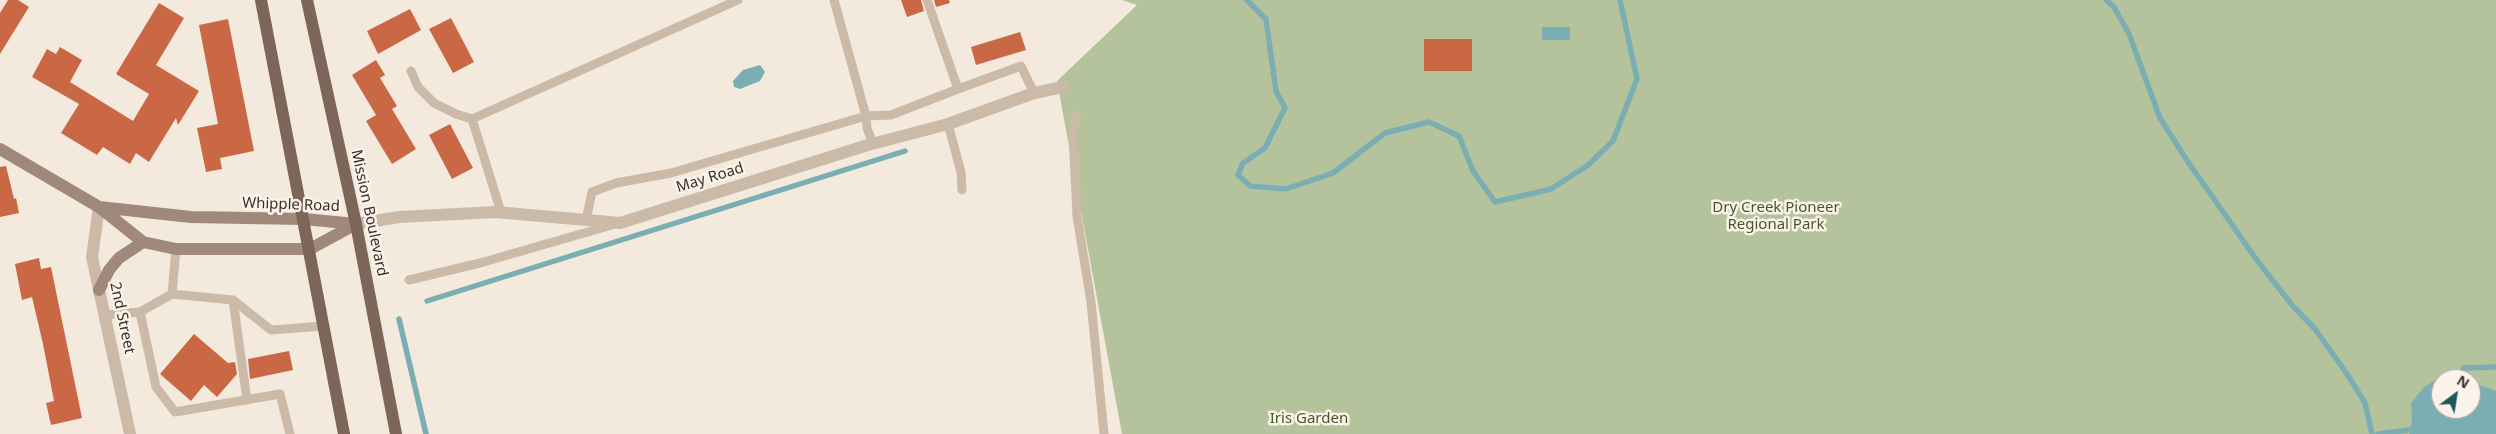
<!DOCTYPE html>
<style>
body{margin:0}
#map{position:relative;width:2496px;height:434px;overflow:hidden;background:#f3e9dd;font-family:"Noto Sans",sans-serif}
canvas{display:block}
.north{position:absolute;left:2431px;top:369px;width:50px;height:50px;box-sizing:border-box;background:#fbf3ea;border:1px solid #ada49d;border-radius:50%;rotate:31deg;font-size:14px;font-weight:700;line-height:20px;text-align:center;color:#392e29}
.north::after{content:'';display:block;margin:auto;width:18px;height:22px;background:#1d575c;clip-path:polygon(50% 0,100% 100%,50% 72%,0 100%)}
</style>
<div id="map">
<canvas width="2496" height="434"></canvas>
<div class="north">N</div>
</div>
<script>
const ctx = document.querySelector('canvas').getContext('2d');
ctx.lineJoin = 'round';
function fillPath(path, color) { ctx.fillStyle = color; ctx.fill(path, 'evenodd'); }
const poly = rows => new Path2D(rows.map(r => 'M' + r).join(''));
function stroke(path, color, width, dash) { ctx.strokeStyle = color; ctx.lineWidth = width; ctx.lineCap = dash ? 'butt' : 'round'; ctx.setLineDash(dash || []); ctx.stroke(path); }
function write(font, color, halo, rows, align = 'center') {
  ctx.font = font + ' "Noto Sans",sans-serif'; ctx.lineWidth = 5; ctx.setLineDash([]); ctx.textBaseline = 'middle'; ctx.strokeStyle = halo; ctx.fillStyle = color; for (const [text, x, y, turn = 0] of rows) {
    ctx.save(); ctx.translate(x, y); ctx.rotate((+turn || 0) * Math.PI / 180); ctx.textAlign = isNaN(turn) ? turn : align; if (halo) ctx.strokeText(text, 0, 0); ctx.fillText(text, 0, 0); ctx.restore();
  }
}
fillPath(poly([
 [1122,0,2496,0,2496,434,1122,434,1057,81,1137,5],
 [2441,379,2471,379,2471,409,2441,409]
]), '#b5c39d');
fillPath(poly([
 [1542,27,1570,27,1570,40,1542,40],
 [760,65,765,72,760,81,740,89,734,87,733,81,743,70],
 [2443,376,2462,379,2441,379,2441,409,2471,409,2471,382,2496,391,2496,434,2409,434,2412,421,2411,403,2424,387]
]), '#7baeb2');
stroke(poly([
 [1247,0,1266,19,1276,91,1285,108,1265,148,1243,163,1238,175,1250,186,1286,189,1333,173,1385,133,1429,122,1459,136,1473,171,1495,202,1551,189,1588,165,1613,141,1637,79,1620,0],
 [2106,0,2114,7,2129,34,2160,118,2188,162,2256,259,2292,305,2315,329,2347,374,2365,403,2372,434],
 [427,301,905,151],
 [399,319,426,434],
 [2457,379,2464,368,2496,367],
 [2378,434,2416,429]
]), '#7baeb2', 5.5);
fillPath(poly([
 [8,0,18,0,29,7,0,54,0,13],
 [901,0,921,0,924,11,907,17],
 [934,0,949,0,950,3,936,7],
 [159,3,184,18,156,65,199,91,178,125,176,118,149,162,136,153,130,164,103,147,97,155,61,133,79,104,32,77,47,49,56,54,60,47,82,60,70,82,133,121,149,94,116,74],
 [410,9,421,30,378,54,367,31],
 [451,18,474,62,453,73,429,29],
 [228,19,254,151,220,158,222,169,206,172,197,128,218,124,199,25],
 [1020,32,1026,50,976,65,971,47],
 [1424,39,1472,39,1472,71,1424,71],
 [376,60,385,75,380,78,397,106,392,109,416,149,392,164,366,121,376,115,352,75],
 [450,124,473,168,452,179,429,135],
 [6,166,14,199,16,198,19,213,0,217,0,167],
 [39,258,41,269,51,267,82,418,51,425,46,403,54,401,43,344,32,297,22,300,15,264],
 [194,334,228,363,235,362,237,374,217,397,204,385,191,401,160,374],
 [289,351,293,370,250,379,248,359]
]), '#ca6845');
stroke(poly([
 [411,71,418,87,434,103,456,114,472,119],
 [958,89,1021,66,1034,93],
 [1076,116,1073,133,1077,216,1091,302,1104,434],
 [948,124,961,172,962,190],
 [873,144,867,128,866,116,891,115,958,89,927,0],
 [501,212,472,119,738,0],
 [586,220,592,192,616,183,671,173,866,116,834,0],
 [176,249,172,294,233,300,271,330,324,326],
 [409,280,480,263,612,225],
 [233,300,247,400],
 [140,312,156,387,175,412,280,394,290,434],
 [105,315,140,312,172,294]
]), '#ccbaa9', 9);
stroke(poly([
 [99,207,92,257,130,434],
 [356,224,399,217,496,212,620,223,868,145,948,124,1034,93,1063,87]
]), '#ccbaa9', 12);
stroke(poly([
 [0,149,99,207,143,242,176,249,310,249,356,224],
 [99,207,191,217,304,219,356,224],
 [99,290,109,270,119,258,143,242]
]), '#a0887a', 12);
stroke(poly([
 [261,0,344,434],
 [307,0,356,224,396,434]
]), '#7b6659', 12);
write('15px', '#392e29', '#fbf3ea', [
 ["May Road",710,178,-17],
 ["Whipple Road",291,205,2],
 ["Mission Boulevard",369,213,78],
 ["2nd Street",122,318,78]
]);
write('15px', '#47582c', '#fbf3ea', [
 ["Dry Creek Pioneer",1776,208],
 ["Regional Park",1776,225],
 ["Iris Garden",1309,419]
]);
</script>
